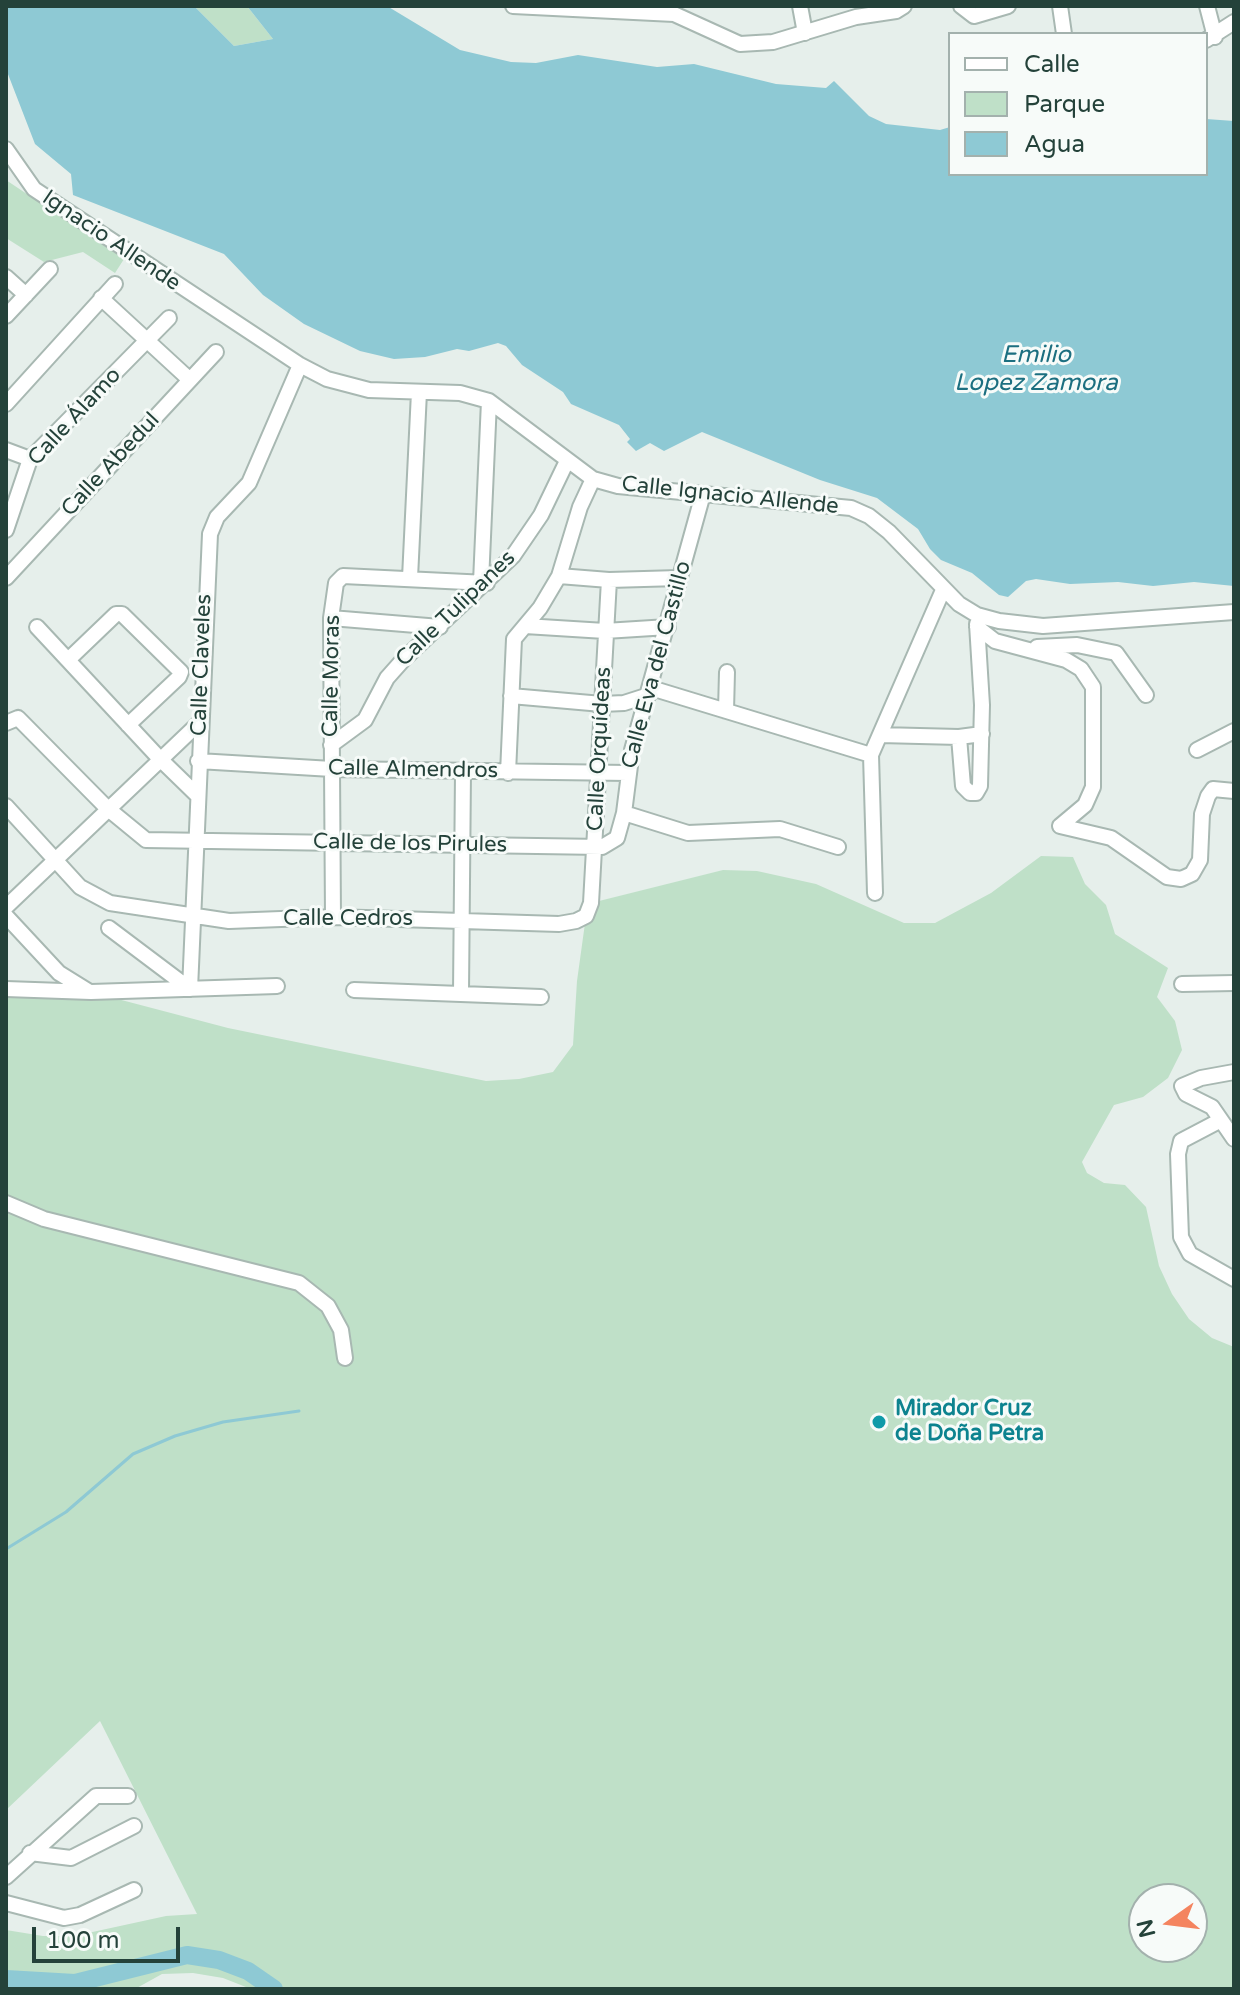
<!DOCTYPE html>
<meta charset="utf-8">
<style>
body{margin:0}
#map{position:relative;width:1240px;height:1995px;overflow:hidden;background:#e6efeb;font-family:"Varela Round",sans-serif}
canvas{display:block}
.frame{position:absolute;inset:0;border:8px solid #24423a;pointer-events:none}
.legend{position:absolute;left:948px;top:32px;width:260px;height:144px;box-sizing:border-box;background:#f7fbf9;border:2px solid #a3b1ad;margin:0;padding:10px 14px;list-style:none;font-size:24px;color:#24423a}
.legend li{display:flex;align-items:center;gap:16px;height:40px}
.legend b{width:40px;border:2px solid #a3b1ad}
.north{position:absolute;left:1128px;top:1883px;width:80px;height:80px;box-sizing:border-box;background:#f7fbf9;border:2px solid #a3b1ad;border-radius:50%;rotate:256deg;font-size:22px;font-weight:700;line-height:32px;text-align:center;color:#24423a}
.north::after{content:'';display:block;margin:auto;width:28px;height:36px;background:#f4845f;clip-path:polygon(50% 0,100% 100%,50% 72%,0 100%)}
.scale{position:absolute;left:32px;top:1927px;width:148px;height:36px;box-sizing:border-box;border:4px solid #24423a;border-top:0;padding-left:10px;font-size:24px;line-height:28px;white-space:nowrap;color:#24423a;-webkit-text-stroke:6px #f7fbf9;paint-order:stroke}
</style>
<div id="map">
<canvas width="1240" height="1995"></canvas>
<div class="frame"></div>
<ul class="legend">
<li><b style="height:10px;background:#fff"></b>Calle</li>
<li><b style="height:22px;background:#bfe0c8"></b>Parque</li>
<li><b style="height:22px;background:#8ec9d4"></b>Agua</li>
</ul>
<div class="north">N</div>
<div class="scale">100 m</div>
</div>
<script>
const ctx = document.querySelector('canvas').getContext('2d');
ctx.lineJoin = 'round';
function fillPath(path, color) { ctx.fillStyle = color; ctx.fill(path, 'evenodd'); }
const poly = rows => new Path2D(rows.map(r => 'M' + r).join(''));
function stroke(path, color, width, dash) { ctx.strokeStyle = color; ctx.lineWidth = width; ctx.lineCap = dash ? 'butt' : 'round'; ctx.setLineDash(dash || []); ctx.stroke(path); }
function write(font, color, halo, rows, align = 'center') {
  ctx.font = font + ' "Varela Round",sans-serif'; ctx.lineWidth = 6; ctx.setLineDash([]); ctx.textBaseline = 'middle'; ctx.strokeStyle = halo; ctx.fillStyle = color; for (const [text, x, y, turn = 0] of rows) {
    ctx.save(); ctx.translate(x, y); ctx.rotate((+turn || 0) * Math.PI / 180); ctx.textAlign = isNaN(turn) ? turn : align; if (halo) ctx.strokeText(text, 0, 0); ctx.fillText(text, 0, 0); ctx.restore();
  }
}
fillPath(poly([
 [194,6,247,6,273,39,234,46],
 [6,180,124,259,115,273,83,252,44,262,6,238],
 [1041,856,1073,857,1085,884,1106,905,1115,934,1168,968,1157,997,1175,1021,1182,1050,1168,1078,1143,1097,1114,1105,1082,1162,1087,1173,1104,1183,1125,1185,1146,1207,1159,1266,1172,1294,1189,1319,1212,1338,1234,1347,1234,1989,251,1989,223,1978,193,1973,162,1974,135,1989,6,1989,6,1930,43,1936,74,1936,166,1916,197,1914,100,1721,6,1810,6,989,91,992,228,1028,486,1081,519,1079,553,1072,573,1045,577,981,586,916,591,903,723,870,757,871,816,884,904,923,935,923,991,893],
 [1144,1899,1192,1899,1192,1947,1144,1947]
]), '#bfe0c8');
fillPath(poly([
 [6,6,194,6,234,46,273,39,247,6,387,6,460,50,511,62,536,63,578,55,657,67,694,64,776,84,826,88,834,81,869,116,886,124,940,130,950,127,950,174,1206,174,1206,119,1234,121,1234,586,1194,582,1153,586,1118,582,1070,584,1036,579,1026,581,1008,597,999,595,972,573,941,560,930,549,918,529,877,498,820,480,702,432,664,451,650,443,636,451,627,442,630,439,619,425,571,404,563,392,522,365,506,346,498,343,469,351,457,349,425,357,394,359,360,351,304,324,263,295,224,254,73,195,71,174,35,144,6,69]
]), '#8ec9d4');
stroke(poly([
 [6,1549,66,1512,133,1454,175,1436,223,1422,299,1411]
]), '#8ec9d4', 3);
stroke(poly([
 [6,1979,75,1983,187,1955,219,1960,248,1971,274,1989]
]), '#8ec9d4', 18);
const minor = poly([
 [513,6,674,14,740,44,773,42,856,17,896,11,904,6],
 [800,6,805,33],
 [961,6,974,16,1008,6],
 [1060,6,1064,34],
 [1207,6,1215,37],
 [1206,40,1234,22],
 [6,149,34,189,300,365,327,379,369,390,460,393,489,401,593,479,618,486,851,508,869,516,889,532,959,604,977,615,999,621,1043,626,1234,612],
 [6,277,26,295],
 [101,298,190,380],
 [6,316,50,269],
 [6,404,115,284],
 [6,450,30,459],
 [6,530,30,459,169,318],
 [559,576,609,580,679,578],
 [6,578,216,352],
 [410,578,419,392],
 [481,582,489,401],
 [331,618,440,627],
 [525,626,605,631,668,627],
 [37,627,160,759,197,795],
 [977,627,995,641,1066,660,1081,669,1093,687,1093,787,1085,805,1060,826],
 [1037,647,1077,645,1116,653,1146,695],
 [68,660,116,614,122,614,181,672],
 [651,688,871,755],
 [511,696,602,704,624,703,649,695],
 [726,711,727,672],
 [6,723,18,718,107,808,146,840,602,847,617,838,624,813,632,750,703,494],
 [128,725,179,677,181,672],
 [880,735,959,737,982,734],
 [959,737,963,786,970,793,976,793,980,786,982,705,977,624],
 [331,745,365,720,387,678,403,660,513,556,541,515,567,461],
 [1197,750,1234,731],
 [198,761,332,769,628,773],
 [508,773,514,639,540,608,559,576,580,507,593,479],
 [6,806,80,887,110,903,229,921,333,917,559,924,576,921,586,916,591,903,609,580],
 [624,813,688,833,780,829,838,847],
 [1060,826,1111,838,1167,877,1181,879,1192,874,1200,860,1202,814,1208,796,1213,789,1234,791],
 [875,893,871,755,943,590],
 [6,907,199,723],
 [6,916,59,973,88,991],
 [333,917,331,618,336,583,343,576,487,583],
 [109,928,190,989],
 [1182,984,1234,983],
 [6,989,91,992,277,986],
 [190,989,210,534,217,517,249,483,300,365],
 [354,990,541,997],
 [461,993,463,772],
 [1234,1072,1201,1078,1182,1086,1186,1094,1212,1107,1234,1139],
 [1221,1120,1181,1141,1178,1154,1181,1237,1190,1254,1234,1279],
 [6,1203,44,1219,299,1283,328,1306,341,1330,345,1358],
 [30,1853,71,1858,134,1826],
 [6,1877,96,1796,128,1796],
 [6,1903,64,1918,80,1915,134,1890]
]);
stroke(minor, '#a8b8b2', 18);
stroke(minor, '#fff', 14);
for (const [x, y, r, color] of [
 [879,1422,8,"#0f9aa8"]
]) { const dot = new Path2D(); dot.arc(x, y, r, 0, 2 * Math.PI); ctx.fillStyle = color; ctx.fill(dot); stroke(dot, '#f7fbf9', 3); }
write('22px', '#24423a', '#f7fbf9', [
 ["Ignacio Allende",111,241,34],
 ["Calle Álamo",75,417,-47],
 ["Calle Abedul",111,465,-47],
 ["Calle Ignacio Allende",730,496,6],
 ["Calle Tulipanes",456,609,-44],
 ["Calle Claveles",202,665,-88],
 ["Calle Eva del Castillo",657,665,-75],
 ["Calle Moras",332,676,-89],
 ["Calle Orquídeas",600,749,-87],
 ["Calle Almendros",413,770,1],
 ["Calle de los Pirules",410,844,1],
 ["Calle Cedros",348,919]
]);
write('bold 22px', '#0d838f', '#f7fbf9', [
 ["Mirador Cruz",895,1409],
 ["de Doña Petra",895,1434]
], 'left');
write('italic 24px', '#1c6f80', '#f7fbf9', [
 ["Emilio",1036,356],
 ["Lopez Zamora",1036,384]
]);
</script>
